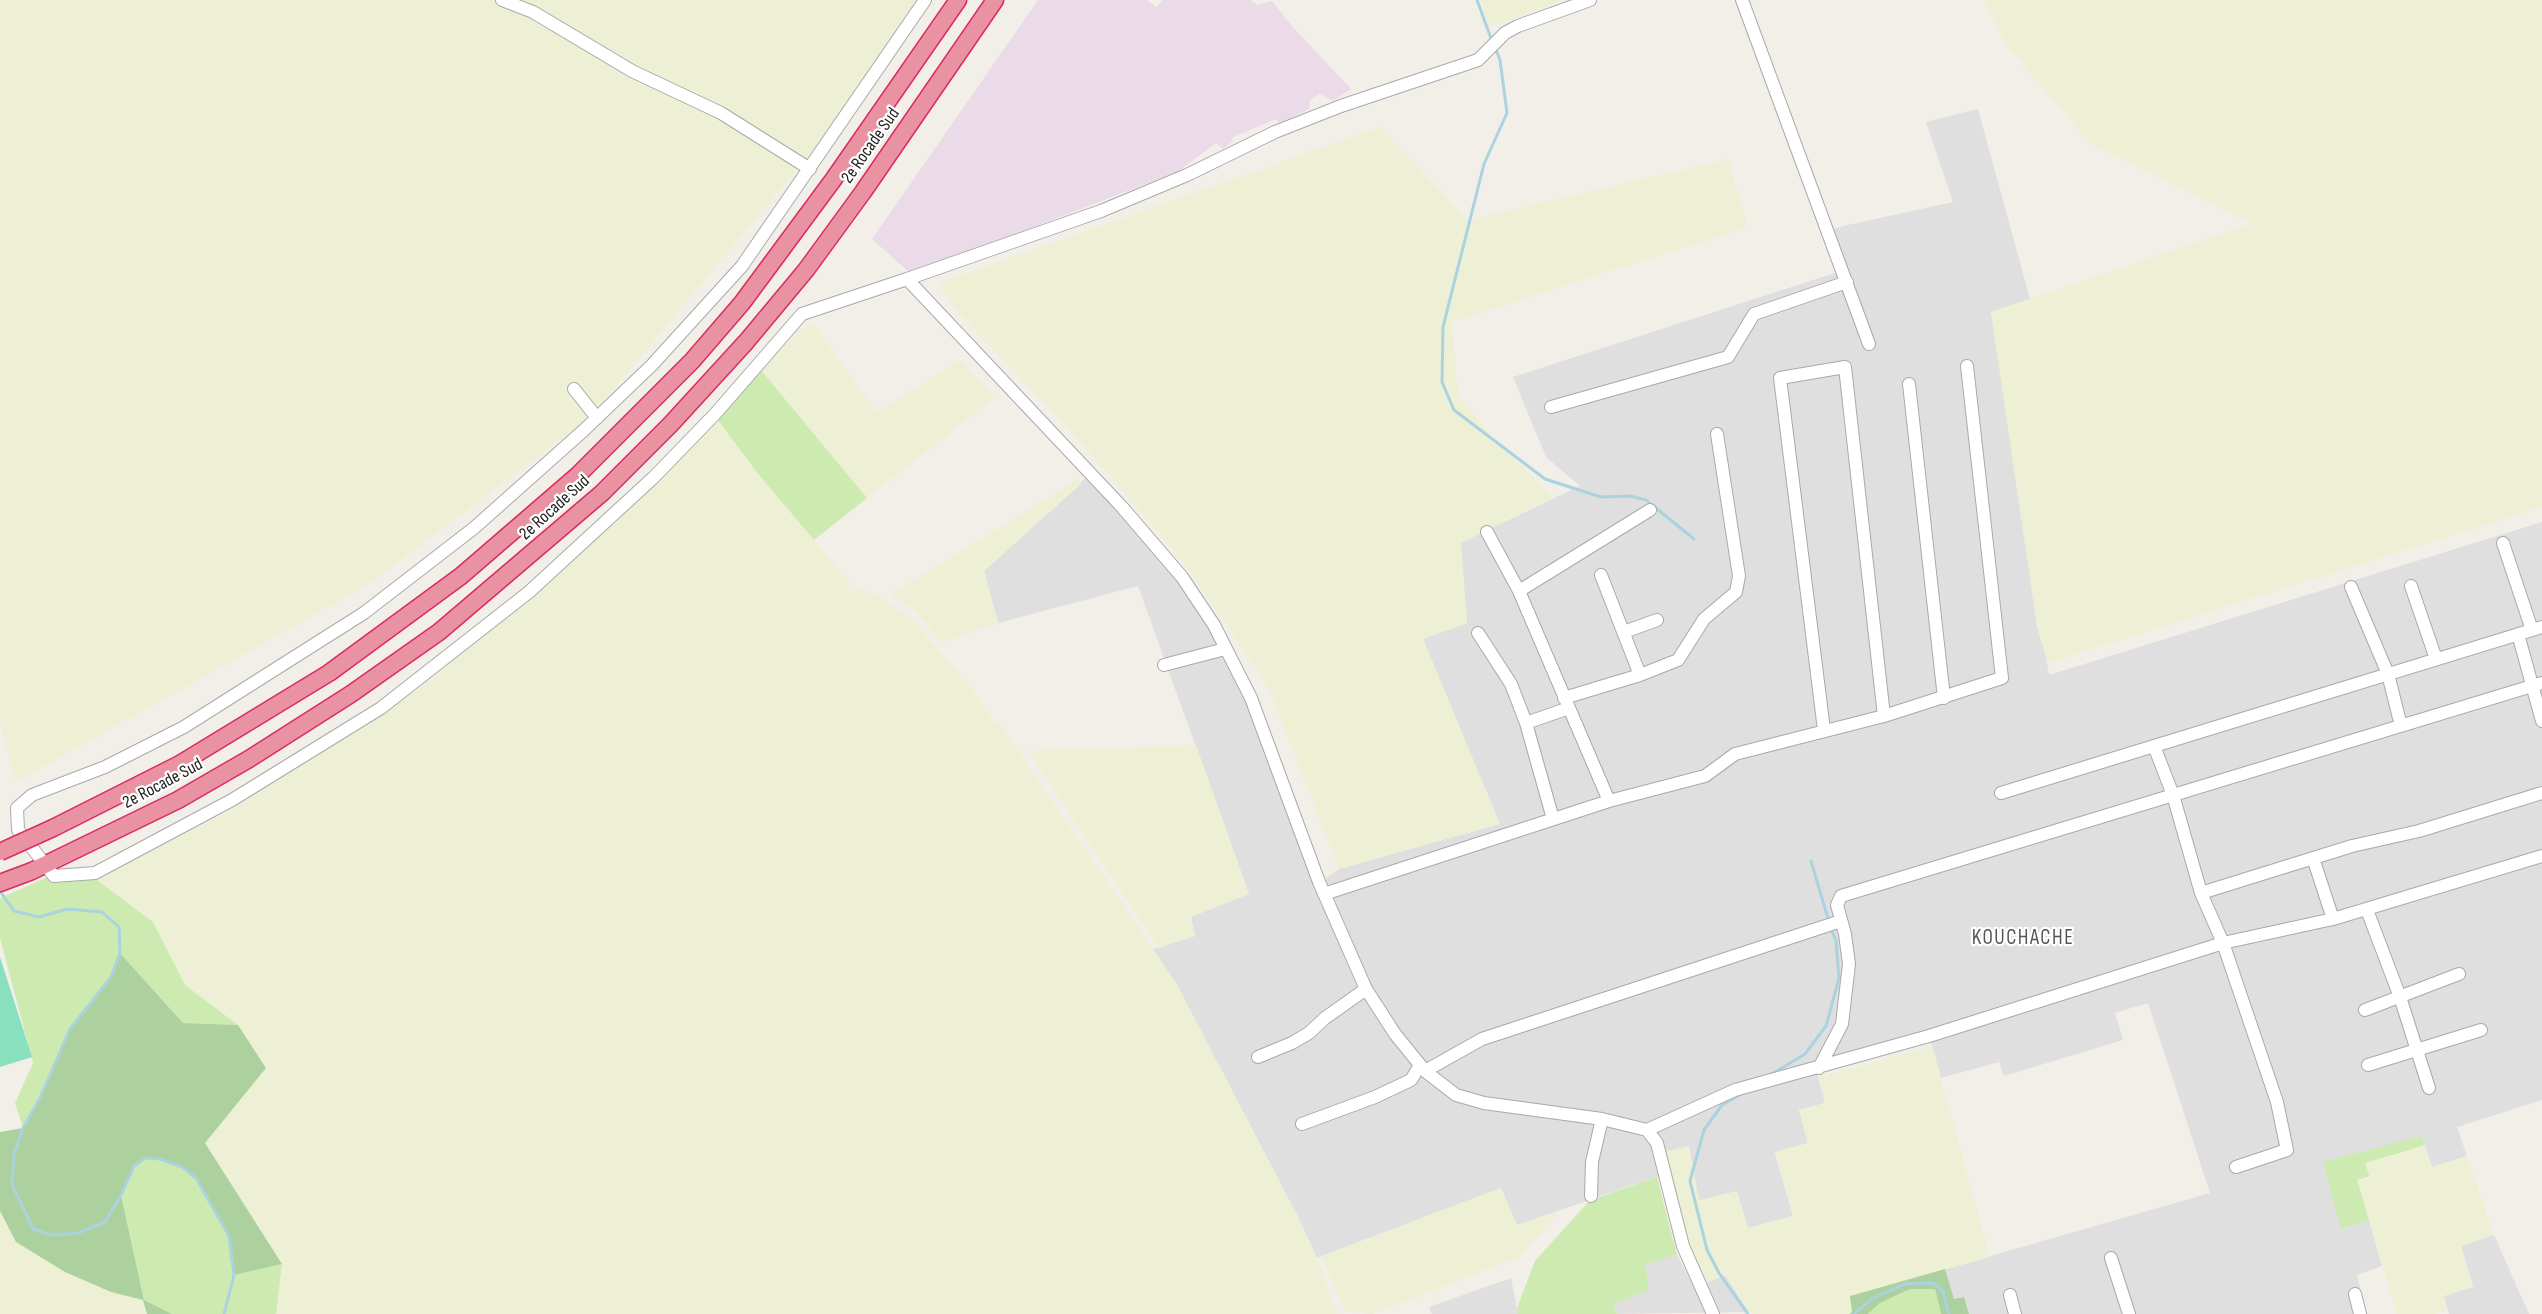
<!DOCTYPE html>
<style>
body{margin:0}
canvas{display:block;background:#f2efe9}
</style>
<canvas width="2542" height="1314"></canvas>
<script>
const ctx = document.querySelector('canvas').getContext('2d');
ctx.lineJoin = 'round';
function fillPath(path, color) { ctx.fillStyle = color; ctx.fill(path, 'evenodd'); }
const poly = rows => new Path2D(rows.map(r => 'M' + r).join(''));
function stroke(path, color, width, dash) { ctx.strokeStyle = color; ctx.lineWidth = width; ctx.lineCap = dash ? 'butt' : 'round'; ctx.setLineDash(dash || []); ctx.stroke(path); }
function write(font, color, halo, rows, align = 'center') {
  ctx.font = font + ' "Sofia Sans Condensed",sans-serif'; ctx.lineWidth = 4.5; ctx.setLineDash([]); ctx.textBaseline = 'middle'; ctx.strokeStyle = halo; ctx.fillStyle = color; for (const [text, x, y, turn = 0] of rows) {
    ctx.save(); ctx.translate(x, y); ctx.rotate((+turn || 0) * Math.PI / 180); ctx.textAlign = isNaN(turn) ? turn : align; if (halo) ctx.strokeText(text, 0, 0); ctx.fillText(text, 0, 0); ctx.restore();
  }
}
fillPath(poly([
 [1978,109,2030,299,1991,312,2049,675,2542,522,2542,1100,2457,1127,2467,1156,2432,1167,2422,1136,2341,1229,2369,1220,2382,1266,2357,1275,2366,1314,1969,1314,1964,1297,1954,1300,1945,1269,2210,1193,2148,1003,2115,1013,2123,1040,2004,1076,1999,1062,1941,1078,1929,1036,1819,1068,1818,1077,1825,1103,1799,1110,1808,1143,1775,1153,1793,1216,1748,1228,1698,1200,1689,1146,1668,1173,1517,1225,1501,1188,1317,1258,1297,1215,1176,983,1153,949,1195,936,1190,917,1249,894,1138,586,998,623,984,571,1090,474,1182,577,1251,698,1320,882,1339,869,1499,824,1423,639,1467,623,1460,543,1580,486,1546,457,1513,377,1841,271,1827,232,1843,226,1953,202,1926,122],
 [2494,1235,2529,1314,2449,1314,2443,1296,2473,1287,2461,1246],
 [1677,1255,1695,1288,1725,1275,1749,1312,1617,1314,1613,1304,1649,1290,1644,1264],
 [1511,1278,1518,1314,1432,1314,1429,1307]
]), '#e0dfdf');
fillPath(poly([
 [1038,0,1147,0,1157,7,1162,0,1250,0,1258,5,1272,1,1291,25,1351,89,1333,101,1320,94,1310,100,1309,109,1280,123,1276,119,1231,138,1233,141,1223,149,1216,143,1177,172,911,274,872,239]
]), '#ebdbe8');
fillPath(poly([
 [0,0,915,0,823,138,589,418,368,585,16,782,0,724],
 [1481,0,1562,0,1489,27],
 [1984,0,2542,0,2542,507,2048,663,2037,627,1991,312,2252,224,2092,145,2004,42],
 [1380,127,1468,220,1728,159,1748,227,1452,322,1458,395,1499,446,1554,497,1461,543,1467,623,1423,639,1500,824,1339,869,1268,686,1180,558,1087,449,946,299,941,282],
 [811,321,877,412,961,359,995,397,867,498,760,369],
 [717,419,759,475,849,582,848,591,863,589,877,595,913,620,970,686,994,722,1001,726,1176,983,1297,1215,1317,1258,1337,1314,276,1314,282,1264,205,1143,238,1025,185,985,153,922,93,877,227,813,427,683,560,570],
 [1079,479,1081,484,984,571,998,623,941,642,913,609,891,594],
 [1196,745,1249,894,1191,917,1195,936,1159,948,1028,751],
 [1932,1046,1990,1257,1850,1296,1852,1312,1849,1314,1752,1314,1725,1275,1704,1284,1687,1245,1668,1173,1667,1151,1689,1146,1699,1200,1737,1191,1748,1228,1793,1216,1775,1152,1808,1143,1799,1110,1825,1103,1818,1077],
 [2425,1145,2432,1167,2467,1156,2494,1235,2461,1246,2473,1287,2444,1296,2447,1310,2434,1314,2397,1314,2357,1180,2369,1176,2365,1163],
 [1501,1188,1517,1225,1560,1211,1521,1256,1373,1314,1346,1312,1321,1256],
 [0,1211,16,1242,111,1292,144,1300,147,1314,0,1314]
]), '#eef0d5');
fillPath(poly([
 [760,369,867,498,814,540,759,475,717,419],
 [93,877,153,922,185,985,238,1025,183,1023,120,953,111,977,70,1029,40,1098,23,1128,15,1103,33,1063,0,938,0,898,46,878],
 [2422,1136,2425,1145,2365,1163,2369,1176,2357,1180,2369,1220,2341,1229,2323,1162],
 [145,1158,160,1159,182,1167,196,1178,229,1236,234,1274,282,1264,276,1314,172,1314,144,1300,121,1195,134,1166],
 [1657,1177,1677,1255,1645,1264,1649,1290,1613,1304,1617,1314,1518,1314,1517,1308,1535,1261,1589,1201],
 [1910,1289,1935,1289,1941,1314,1868,1314,1880,1303]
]), '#cdebb0');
fillPath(poly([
 [120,953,183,1023,238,1025,266,1068,205,1143,282,1264,234,1275,229,1236,196,1178,182,1167,160,1159,145,1158,134,1166,121,1195,144,1300,172,1314,147,1314,143,1300,111,1292,65,1272,16,1242,0,1211,0,1132,23,1128,40,1098,70,1029,111,978],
 [1945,1269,1954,1299,1964,1297,1969,1314,1941,1314,1935,1289,1910,1289,1880,1303,1868,1314,1849,1314,1852,1312,1850,1296]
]), '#add19e');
fillPath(poly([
 [0,957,32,1057,0,1067]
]), '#88e0be');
stroke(poly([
 [1477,0,1492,41],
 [1495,47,1500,60,1507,113,1484,164,1443,327,1442,382,1454,410,1545,479,1601,497,1630,496,1646,500,1694,539],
 [1811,861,1829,922],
 [0,891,14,911,39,917,67,909,102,912,119,927,120,953,111,977,70,1029,40,1098,23,1128,14,1154,12,1184,33,1229,52,1235,78,1233,105,1222,121,1195,134,1166,145,1158,160,1159,182,1167,196,1178,229,1236,234,1275,224,1314],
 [1772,1074,1805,1054,1826,1026,1839,978,1836,941,1831,929],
 [1741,1094,1722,1105,1704,1130,1690,1181,1707,1250,1719,1273,1748,1314],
 [1854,1314,1873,1298,1905,1284,1933,1283,1943,1291,1949,1314]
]), '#aad3df', 3);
const minor = poly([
 [502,0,533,12,632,71,721,113,810,169],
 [1590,0,1518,26,1505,33,1478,60,1341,106,1275,132,1187,175,1101,211,907,279,1122,507,1182,577,1214,625,1251,698,1319,882,1366,989,1395,1034,1425,1071,1456,1095,1484,1103,1602,1119,1647,1130,1657,1143,1683,1246,1713,1314],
 [1742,0,1869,344],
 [907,279,802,314,716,413,654,477,529,592,381,708,232,800,95,873,54,876,18,830,17,808,32,795,105,767,184,727,364,613,474,528,583,431,652,365,742,266,925,0],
 [1909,384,1944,698],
 [574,389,597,418],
 [1551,407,1728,357,1754,314,1847,282],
 [1487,532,1519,591,1609,801],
 [2503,543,2532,630],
 [1601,575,1640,675],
 [2411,586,2436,659],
 [2351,587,2388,674,2401,726],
 [1519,591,1650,510],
 [1624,632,1657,620],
 [1478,633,1511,684,1526,723,1553,819],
 [2518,634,2542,721],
 [1164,665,1225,649],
 [1564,698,1640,675,1678,660,1704,619,1736,592,1739,576,1717,434],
 [1526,723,1569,708],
 [1824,730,1780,378,1845,367,1884,716],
 [2154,746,2173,795,2201,893,2223,943,2277,1102,2287,1150,2236,1167],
 [2001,793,2542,627],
 [2313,858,2333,919],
 [2201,893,2352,846,2419,831,2542,793],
 [1324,894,1609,801,1705,776,1735,754,1884,716,2002,678,1967,366],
 [2367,910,2400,997,2429,1088],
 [2365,1010,2459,974],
 [1258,1057,1292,1043,1309,1033,1325,1018,1366,989],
 [2368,1065,2481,1030],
 [1819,1068,1842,1024,1849,964,1845,934,1837,905,1841,896,2542,683],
 [1425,1071,1482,1039,1841,921],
 [1302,1124,1375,1097,1411,1080,1420,1065],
 [1647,1130,1735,1090,1929,1036,2223,943,2333,919,2542,856],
 [1591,1196,1592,1162,1602,1119],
 [2111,1258,2129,1314],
 [2355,1294,2360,1314],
 [2010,1295,2015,1314]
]);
const highway = poly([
 [53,828,178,765,329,673,461,576,578,475,692,361,742,303,833,180,958,0],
 [0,883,32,871,178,800,249,759,351,694,439,632,602,493,670,425,746,342,806,270,863,192,995,0]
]);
stroke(minor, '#a9a9a9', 14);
stroke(highway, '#dc2a67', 19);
stroke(minor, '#fff', 12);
stroke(highway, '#e892a2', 16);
const highwayBridge = poly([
 [0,852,53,828]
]);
stroke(highwayBridge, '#dc2a67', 19, []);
stroke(highwayBridge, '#e892a2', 16);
write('18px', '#222', '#fff', [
 ["2e Rocade Sud",871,146,-55],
 ["2e Rocade Sud",555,508,-42],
 ["2e Rocade Sud",163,784,-28]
]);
ctx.letterSpacing = '1.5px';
write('21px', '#555', '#fff', [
 ["KOUCHACHE",2023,939]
]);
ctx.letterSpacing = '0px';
</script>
